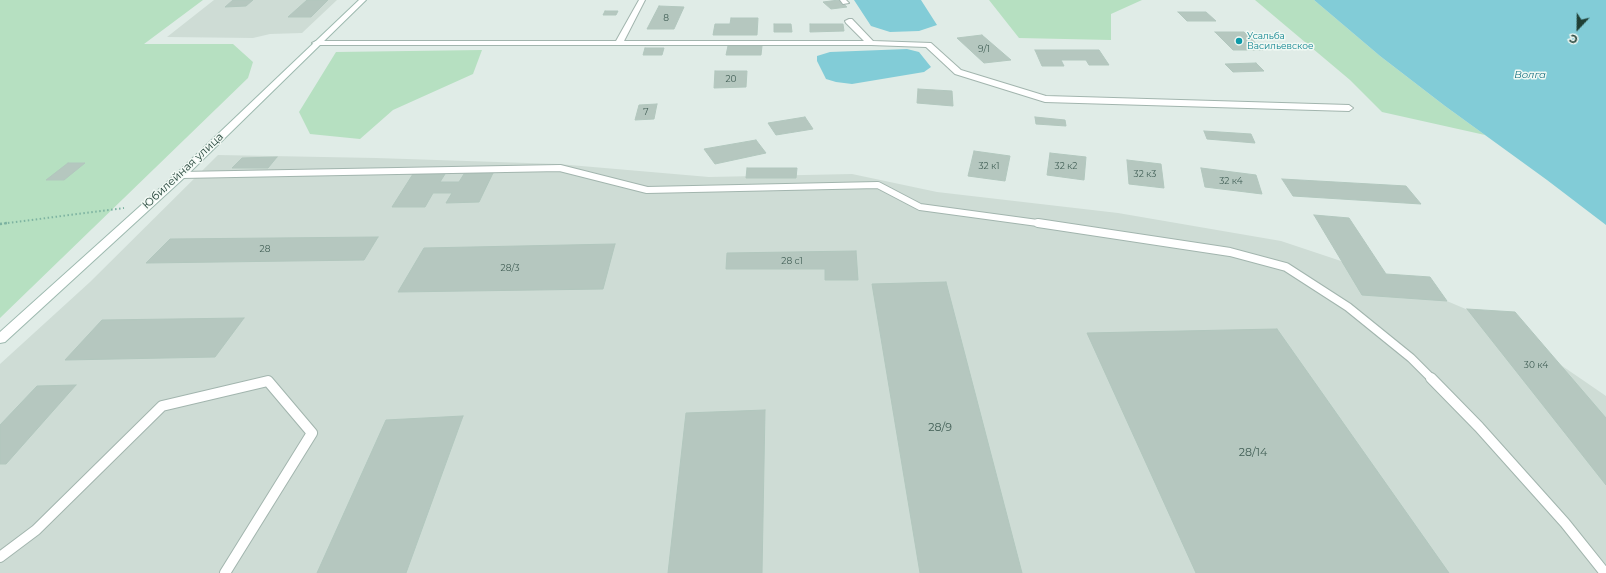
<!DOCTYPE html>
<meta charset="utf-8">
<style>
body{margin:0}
#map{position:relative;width:1606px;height:573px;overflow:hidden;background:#e0ece7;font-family:Montserrat,sans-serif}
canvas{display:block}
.north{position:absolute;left:1558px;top:8px;width:40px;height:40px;-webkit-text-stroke:3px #f1f9f4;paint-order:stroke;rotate:202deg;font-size:11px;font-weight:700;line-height:16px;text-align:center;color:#1f3f35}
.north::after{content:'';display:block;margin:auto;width:14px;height:18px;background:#1f3f35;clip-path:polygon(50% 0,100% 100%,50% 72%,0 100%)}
</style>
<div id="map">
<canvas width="1606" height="573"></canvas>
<div class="north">С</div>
</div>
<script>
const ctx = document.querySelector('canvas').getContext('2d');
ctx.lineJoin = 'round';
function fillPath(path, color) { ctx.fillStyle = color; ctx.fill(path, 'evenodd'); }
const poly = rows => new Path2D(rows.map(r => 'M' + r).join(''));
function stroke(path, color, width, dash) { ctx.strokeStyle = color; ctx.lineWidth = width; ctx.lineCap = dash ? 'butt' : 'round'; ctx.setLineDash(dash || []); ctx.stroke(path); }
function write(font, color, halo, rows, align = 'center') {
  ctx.font = font + ' Montserrat,sans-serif'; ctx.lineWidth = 3; ctx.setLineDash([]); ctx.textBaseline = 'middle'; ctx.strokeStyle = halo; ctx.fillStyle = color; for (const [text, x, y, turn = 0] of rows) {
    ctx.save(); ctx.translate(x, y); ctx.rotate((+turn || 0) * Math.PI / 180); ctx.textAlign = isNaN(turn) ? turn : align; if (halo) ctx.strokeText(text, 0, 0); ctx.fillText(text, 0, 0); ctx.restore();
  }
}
fillPath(poly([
 [214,0,337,0,302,33,270,34,253,38,167,37],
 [218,155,376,158,558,164,709,177,852,174,937,192,1118,213,1281,241,1395,279,1501,324,1606,396,1606,573,0,573,0,364,90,282]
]), '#cedcd5');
fillPath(poly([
 [0,0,203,0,144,44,233,44,253,62,248,78,0,318],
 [989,0,1142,0,1111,14,1111,40,1019,38],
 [1255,0,1314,0,1380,56,1445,106,1485,135,1382,112,1350,80],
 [482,50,473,74,393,110,360,139,310,134,299,112,336,52]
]), '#b6e0c1');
fillPath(poly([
 [854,0,921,0,937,25,919,31,890,32,871,26],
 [1314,0,1606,0,1606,225,1547,180,1445,106,1380,56],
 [907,49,919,52,931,67,924,72,852,84,836,82,826,79,817,61,817,56,830,52]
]), '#82ccd7');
const building = poly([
 [233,0,253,0,246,6,225,7,233,0],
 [307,0,328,0,311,17,288,17,307,0],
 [839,0,847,7,831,9,823,2,839,0],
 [659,6,684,7,674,29,647,29,659,6],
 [605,11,618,11,616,15,603,15,605,11],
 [1178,12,1206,12,1216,21,1187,21,1178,12],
 [731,18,758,18,757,35,713,35,715,24,730,24,731,18],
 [774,24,791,24,792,32,774,32,774,24],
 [810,24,843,24,844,31,810,32,810,24],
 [1215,32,1244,32,1263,50,1233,50,1215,32],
 [982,35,1011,60,984,63,957,38,982,35],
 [728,46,762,46,761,55,726,55,728,46],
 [645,48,664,48,662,55,643,55,645,48],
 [1035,50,1099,50,1109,65,1089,65,1086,60,1061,60,1064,66,1042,66,1035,50],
 [1256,63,1264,71,1233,72,1225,64,1256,63],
 [715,71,747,71,746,87,714,88,715,71],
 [918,89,952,91,953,106,917,103,918,89],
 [657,104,654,119,635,120,639,105,657,104],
 [805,117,813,129,776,135,768,123,805,117],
 [1035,117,1065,120,1066,126,1036,124,1035,117],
 [1204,131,1251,134,1255,143,1207,139,1204,131],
 [756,140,766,153,715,164,704,149,756,140],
 [974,151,1010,156,1005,181,968,176,974,151],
 [1050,153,1086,157,1084,180,1047,175,1050,153],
 [277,157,268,168,232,168,242,158,277,157],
 [1127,160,1161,164,1164,188,1129,184,1127,160],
 [68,163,85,163,64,180,46,180,68,163],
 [747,168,797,168,796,178,746,178,747,168],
 [1201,168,1256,175,1262,194,1205,187,1201,168],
 [493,173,479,202,446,203,452,193,433,193,425,207,392,207,413,174,445,174,440,182,459,182,464,174,493,173],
 [1282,179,1406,186,1421,204,1293,196,1282,179],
 [1314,215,1349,218,1386,274,1430,277,1447,301,1362,295,1314,215],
 [378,237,364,260,146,263,170,239,378,237],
 [615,244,603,289,398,292,424,248,615,244],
 [856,251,858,280,825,280,825,269,726,269,727,253,856,251],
 [946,282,1022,573,920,573,872,284,946,282],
 [1467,309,1515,312,1606,418,1606,485,1467,309],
 [244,318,215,357,65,360,102,320,244,318],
 [1277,329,1449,573,1196,573,1087,333,1277,329],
 [76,385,6,464,0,464,0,425,37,386,76,385],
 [765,410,762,573,668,573,686,413,765,410],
 [463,416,406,573,317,573,386,420,463,416]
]);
fillPath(building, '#b5c7bf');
stroke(building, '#b2c7be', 1);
const laneFar2 = poly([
 [181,175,560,168,647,190,878,185,920,207,1045,224]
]);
const laneFar1 = poly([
 [1038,223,1230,252,1286,267,1348,307,1411,358,1432,379]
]);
const lane = poly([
 [1431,378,1479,427,1565,523,1605,573],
 [0,557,36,530,162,406,268,381,312,433,225,573]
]);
const street = poly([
 [639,0,645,0,624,41,864,41,846,23,845,21,849,19,852,19,873,41,931,43,961,70,1046,96,1349,105,1353,108,1349,111,1045,102,955,74,926,47,871,45,316,45,312,43,316,41,616,41,639,0],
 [840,0,846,0,849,3,843,4,840,0]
]);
const secondary = poly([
 [359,0,366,0,185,177,5,342,0,343,0,332,177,173,359,0]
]);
stroke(laneFar2, '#a2b5ae', 8);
stroke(laneFar1, '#a2b5ae', 10);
stroke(lane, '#a2b5ae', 12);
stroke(street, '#a2b5ae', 2);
stroke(secondary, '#9db9af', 2);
stroke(poly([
 [0,224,124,208]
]), '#7db3a1', 2, [1.5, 2.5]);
stroke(poly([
 [0,224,7,223]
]), '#7db3a1', 2.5, [2, 3]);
stroke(laneFar2, '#fff', 6);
stroke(laneFar1, '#fff', 8);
stroke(lane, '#fff', 10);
fillPath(street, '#fff');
fillPath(secondary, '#fff');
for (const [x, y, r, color] of [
 [1239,41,4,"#0f9aa8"]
]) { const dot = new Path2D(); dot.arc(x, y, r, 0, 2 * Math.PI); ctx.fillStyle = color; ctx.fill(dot); stroke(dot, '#f1f9f4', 1.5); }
write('9px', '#446158', null, [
 ["8",666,18],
 ["9/1",984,49],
 ["20",731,79],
 ["7",646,112],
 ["32 к1",989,166],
 ["32 к2",1066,166],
 ["32 к3",1145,174],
 ["32 к4",1231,181],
 ["28",265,249],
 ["28 с1",792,261],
 ["28/3",510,268],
 ["30 к4",1536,365]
]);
write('9px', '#0d838f', '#f1f9f4', [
 ["Усальба",1247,36],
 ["Васильевское",1247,46]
], 'left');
write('italic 10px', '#137080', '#f1f9f4', [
 ["Волга",1530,75]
]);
write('11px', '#1f3f35', '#f1f9f4', [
 ["Юбилейная улица",183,171,-43]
]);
write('11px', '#446158', null, [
 ["28/9",940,428],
 ["28/14",1253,453]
]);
</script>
